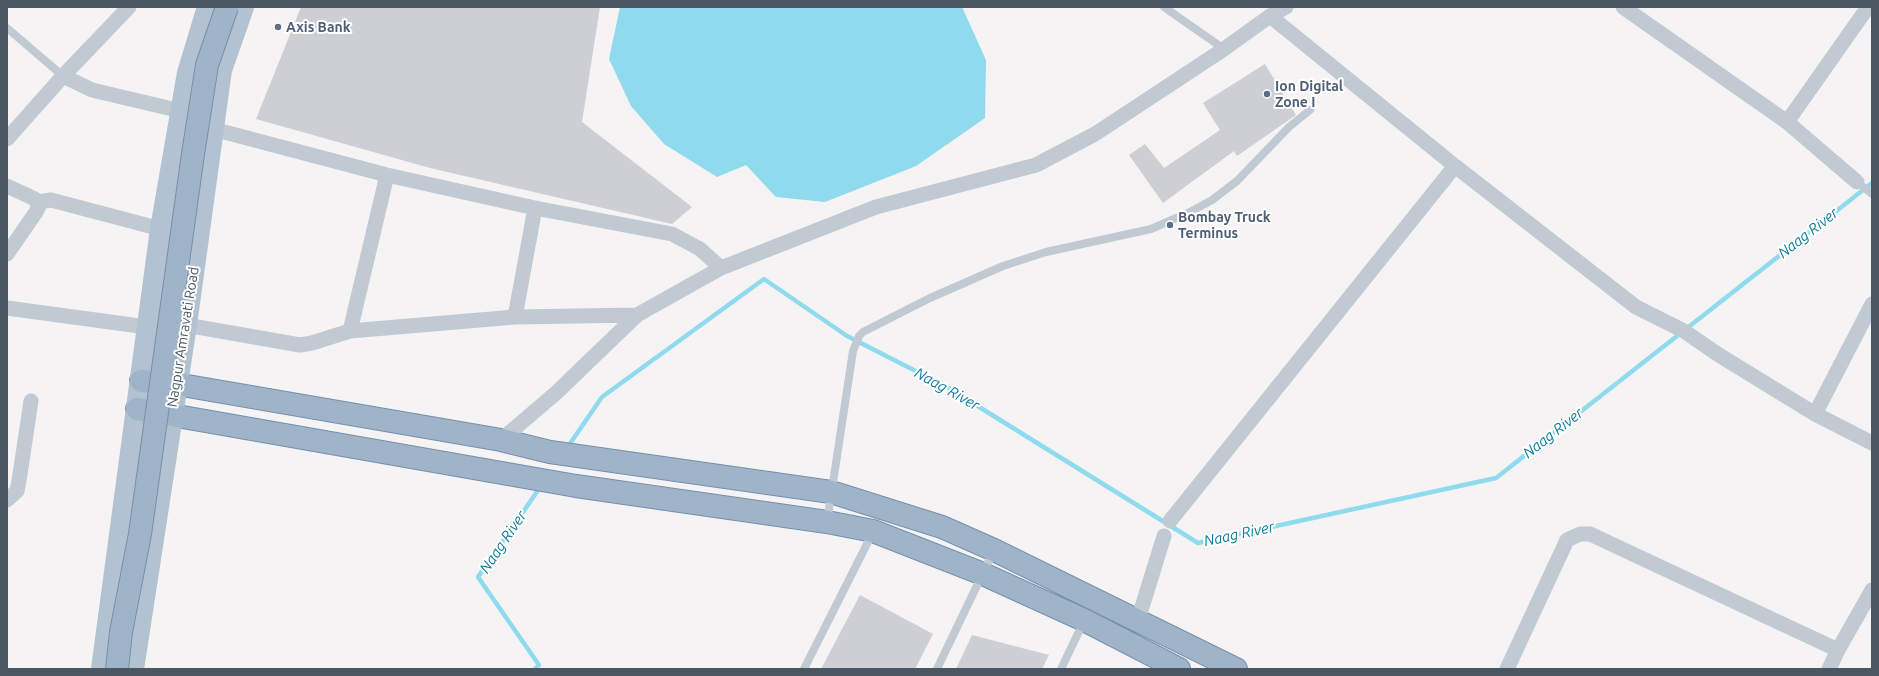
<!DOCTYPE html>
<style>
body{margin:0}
#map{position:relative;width:1879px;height:676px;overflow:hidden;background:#f5f3f3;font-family:Ubuntu,sans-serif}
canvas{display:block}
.frame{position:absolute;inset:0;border:8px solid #4a5661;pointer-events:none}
</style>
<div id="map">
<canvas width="1879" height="676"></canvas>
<div class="frame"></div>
</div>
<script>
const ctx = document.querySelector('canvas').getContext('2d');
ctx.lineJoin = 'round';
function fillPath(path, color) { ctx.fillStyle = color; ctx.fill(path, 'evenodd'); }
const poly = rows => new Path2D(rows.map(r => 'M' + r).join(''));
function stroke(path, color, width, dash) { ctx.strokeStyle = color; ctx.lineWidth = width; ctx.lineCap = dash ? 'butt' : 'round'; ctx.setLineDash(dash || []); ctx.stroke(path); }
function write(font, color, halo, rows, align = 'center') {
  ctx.font = font + ' Ubuntu,sans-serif'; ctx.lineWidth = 4; ctx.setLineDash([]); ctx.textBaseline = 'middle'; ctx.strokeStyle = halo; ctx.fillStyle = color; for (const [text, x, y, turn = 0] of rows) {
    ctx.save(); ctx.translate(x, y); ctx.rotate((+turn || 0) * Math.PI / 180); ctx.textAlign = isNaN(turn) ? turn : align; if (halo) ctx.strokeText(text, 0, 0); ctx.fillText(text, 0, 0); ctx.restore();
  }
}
fillPath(poly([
 [620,7,962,7,986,60,985,118,916,166,825,202,776,197,746,165,717,177,664,144,631,106,609,59]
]), '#90daee');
stroke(poly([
 [567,448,602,397,764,279,847,336,947,387,1198,543,1496,478,1872,183],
 [535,669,539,665,478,577,541,486]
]), '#90daee', 4.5);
fillPath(poly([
 [301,7,600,7,582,122,692,207,672,224,430,168,256,119],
 [1265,64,1296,115,1237,156,1234,151,1163,203,1129,155,1145,144,1164,168,1220,130,1203,103],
 [860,595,933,634,915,669,821,669],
 [972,635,1049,655,1042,669,956,669]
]), '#cdcfd5');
const trunk = poly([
 [141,381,176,384,501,440,550,452,831,492,942,527,994,550,1236,669],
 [137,409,576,486,827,522,873,531,983,574,1084,620,1179,669]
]);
stroke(trunk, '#7690ad', 24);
stroke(poly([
 [1164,7,1224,49],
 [7,28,63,76],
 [1857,182,1872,194],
 [827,522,853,351,859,336,863,332,930,298,1003,266,1046,252,1151,229,1190,212,1212,200,1237,181,1289,127,1310,110],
 [804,669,873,532],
 [937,669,994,550],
 [1061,669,1084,621]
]), '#c1cad2', 8);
stroke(poly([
 [1623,7,1787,122,1868,7],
 [63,76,92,90,181,111],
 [1787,122,1857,182],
 [213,129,387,175,535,208,672,234,700,249,721,268],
 [7,139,63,76,129,7],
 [1455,166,1636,307,1684,331,1719,355,1815,414],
 [7,186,35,199,39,206,36,212,7,254],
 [38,202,51,200,161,229],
 [1872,304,1815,414,1872,443],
 [7,308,147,327],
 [515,317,535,208],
 [186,325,300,345,312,343,350,331,515,317,637,315],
 [350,331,387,175],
 [501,440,556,393,637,315,721,268,876,207,1036,165,1095,134,1224,49,1270,16,1286,7],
 [7,500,17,491,19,481,31,401],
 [1170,521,1455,166,1270,16],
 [1138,620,1164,536],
 [1507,669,1567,540,1580,534,1590,534,1838,650],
 [1829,669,1838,650,1872,590]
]), '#c1cad2', 15);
stroke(poly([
 [102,669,161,229,188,73,208,7],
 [133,669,186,325,221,70,243,7]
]), '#b3c2d1', 22);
stroke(trunk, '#9fb4c9', 22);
const trunkBridge = poly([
 [117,669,121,632,140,534,193,154,207,65,227,7]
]);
stroke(trunkBridge, '#7690ad', 24, []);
stroke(trunkBridge, '#9fb4c9', 22);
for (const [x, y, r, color] of [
 [278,27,4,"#5c6f8a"],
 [1267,94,4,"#5c6f8a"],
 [1170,225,4,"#5c6f8a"]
]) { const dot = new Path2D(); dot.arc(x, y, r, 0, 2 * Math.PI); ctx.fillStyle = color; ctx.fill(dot); stroke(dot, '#fff', 1.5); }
write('bold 14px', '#4e5e75', '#fff', [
 ["Axis Bank",286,27],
 ["Ion Digital",1275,86],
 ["Zone I",1275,102],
 ["Bombay Truck",1178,217],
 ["Terminus",1178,233]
], 'left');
write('14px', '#4a5661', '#fff', [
 ["Nagpur Amravati Road",183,337,-81]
]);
write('italic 15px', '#0c7c9b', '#fff', [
 ["Naag River",1808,233,-38],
 ["Naag River",947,389,29],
 ["Naag River",1553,433,-38],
 ["Naag River",1239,534,-12],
 ["Naag River",503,542,-56]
]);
</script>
